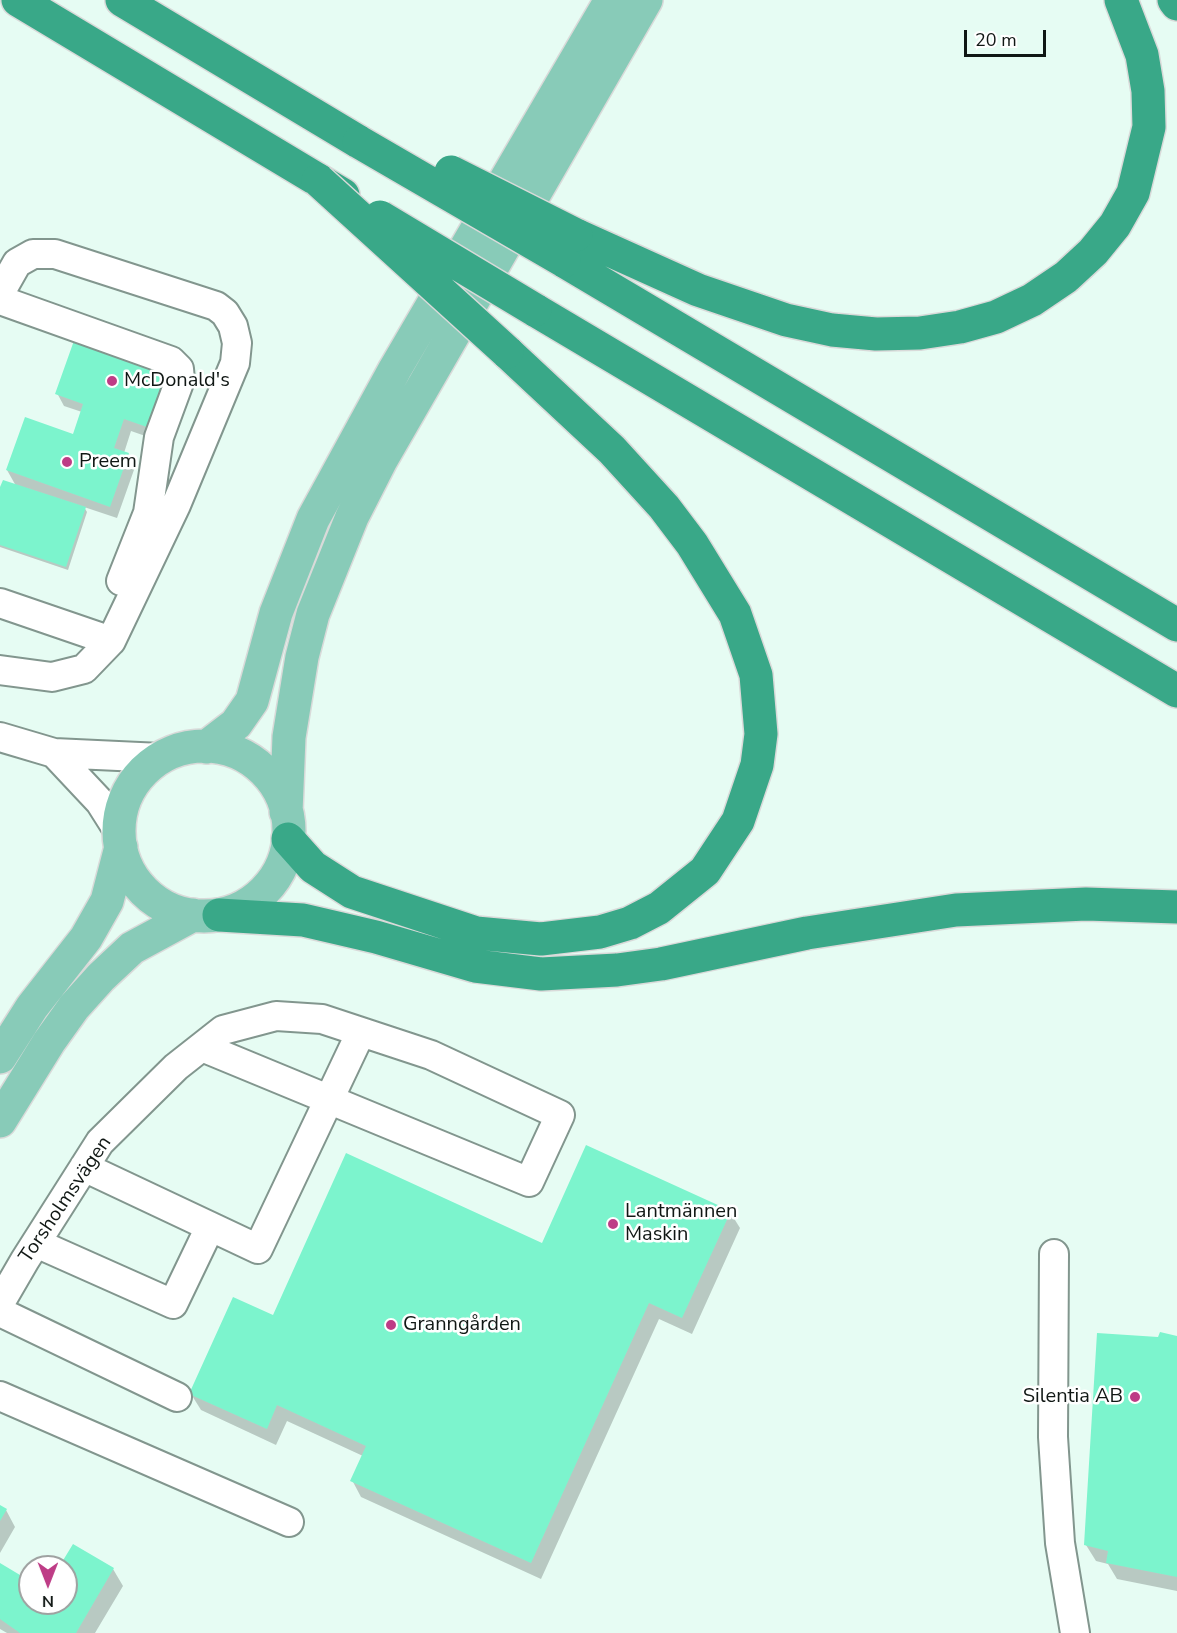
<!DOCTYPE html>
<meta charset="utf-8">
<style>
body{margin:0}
#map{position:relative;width:1177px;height:1633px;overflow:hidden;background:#e6fcf3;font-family:"Nunito Sans",sans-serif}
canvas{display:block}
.north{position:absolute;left:18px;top:1555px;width:60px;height:60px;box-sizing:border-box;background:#fff;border:2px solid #9fa2a1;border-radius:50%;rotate:180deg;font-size:16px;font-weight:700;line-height:24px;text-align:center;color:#101714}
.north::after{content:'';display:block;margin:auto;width:21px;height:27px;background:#be3c86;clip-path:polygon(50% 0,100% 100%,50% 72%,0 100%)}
.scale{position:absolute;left:964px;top:30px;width:82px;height:27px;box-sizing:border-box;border:3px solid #101714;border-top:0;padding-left:8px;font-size:18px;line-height:21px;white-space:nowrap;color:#101714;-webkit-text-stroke:4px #fff;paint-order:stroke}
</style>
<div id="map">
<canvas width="1177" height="1633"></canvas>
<div class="north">N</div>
<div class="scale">20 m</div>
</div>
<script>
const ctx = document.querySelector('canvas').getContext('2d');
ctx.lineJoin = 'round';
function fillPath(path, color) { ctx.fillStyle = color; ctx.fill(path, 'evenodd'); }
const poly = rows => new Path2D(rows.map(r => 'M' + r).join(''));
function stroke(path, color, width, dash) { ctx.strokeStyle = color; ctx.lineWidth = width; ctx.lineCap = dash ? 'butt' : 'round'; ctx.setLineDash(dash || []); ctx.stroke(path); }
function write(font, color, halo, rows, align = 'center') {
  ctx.font = font + ' "Nunito Sans",sans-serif'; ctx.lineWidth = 5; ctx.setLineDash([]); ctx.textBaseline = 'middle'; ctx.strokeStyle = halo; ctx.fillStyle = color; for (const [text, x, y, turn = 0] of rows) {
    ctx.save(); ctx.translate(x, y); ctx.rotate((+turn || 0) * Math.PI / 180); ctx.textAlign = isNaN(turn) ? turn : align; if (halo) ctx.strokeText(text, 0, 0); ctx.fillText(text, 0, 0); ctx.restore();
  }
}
fillPath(poly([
 [167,370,154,439,131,431,124,453,128,455,135,467,117,518,84,507,87,512,68,570,0,547,0,492,16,486,7,470,74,436,82,412,64,406,57,393],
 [730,1212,740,1228,692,1334,659,1319,541,1579,361,1497,352,1480,363,1456,287,1421,276,1445,201,1410,191,1394,273,1317,543,1245],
 [1177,1337,1177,1591,1117,1579,1108,1564,1096,1561,1086,1545,1160,1339],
 [0,1507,6,1510,15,1527,0,1553],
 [73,1546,113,1569,123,1586,95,1633,7,1633,0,1629,0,1565,30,1583,30,1603,66,1603,66,1567,61,1567]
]), '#0003');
fillPath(poly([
 [76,335,168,368,147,427,124,419,114,448,129,453,110,507,6,470,25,417,73,434,83,404,55,394],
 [3,480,86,507,66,567,0,545,0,487],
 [586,1145,731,1211,682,1318,649,1303,531,1563,350,1481,366,1446,277,1405,267,1429,189,1394,233,1297,273,1315,346,1153,542,1243],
 [1160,1332,1177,1336,1177,1577,1106,1563,1108,1551,1084,1545,1097,1333,1158,1337],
 [0,1505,7,1509,0,1521],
 [73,1544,114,1568,76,1633,20,1633,0,1619,0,1563,30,1581,30,1603,66,1603,66,1567,59,1567]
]), '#7cf4cd');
const minor = poly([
 [0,293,17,263,33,254,55,254,216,306,225,313,233,326,237,343,235,363,176,505,111,641,84,669,52,677,0,670],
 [0,300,171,361,179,369,180,380,159,437,148,513,121,581],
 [0,603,111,641],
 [0,737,54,753,161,758],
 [54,753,100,802,119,832],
 [84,1167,258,1249,361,1032],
 [36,1243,173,1304,210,1227],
 [1054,1254,1053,1437,1060,1543,1075,1633],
 [0,1303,25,1260,100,1142,176,1067,223,1030,276,1016,322,1019,431,1055,560,1115,529,1182,202,1047],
 [0,1312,177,1397],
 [0,1396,289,1522]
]);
const major = poly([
 '119 831a85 85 0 1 1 170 0a85 85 0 1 1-170 0Z',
 [206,747,236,724,252,701,276,613,313,519,395,369,611,0],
 [286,812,289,737,302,657,313,614,352,517,381,460,646,0],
 [0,1057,32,1007,86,938,107,901,121,847],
 [0,1121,49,1042,74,1007,101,977,132,948,193,915]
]);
const highway = poly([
 [18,0,343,195],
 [122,0,359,142],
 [1174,0,1177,4],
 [576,235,698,290,786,320,832,330,876,334,920,333,960,327,996,317,1032,300,1066,277,1093,252,1115,225,1133,193,1149,127,1148,91,1142,55,1121,0],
 [564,261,1177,625],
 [535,310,1177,691],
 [288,839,313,867,352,892,476,933,541,939,600,932,630,923,659,908,705,871,738,821,757,765,761,734,756,675,735,614,692,544,664,507,612,450,507,352],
 [219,915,303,920,376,937,475,966,541,974,617,970,661,964,807,933,956,910,1086,904,1177,907]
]);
stroke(minor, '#82968e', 32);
stroke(major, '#d9dad9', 36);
stroke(highway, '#d9dad9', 36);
stroke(minor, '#fff', 28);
stroke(major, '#88cbb8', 33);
stroke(highway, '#39a888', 33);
const highwayBridge = poly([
 [359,142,564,261],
 [451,172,576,235],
 [318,180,507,352],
 [380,217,535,310]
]);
stroke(highwayBridge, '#d9dad9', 36, []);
stroke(highwayBridge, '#39a888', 33);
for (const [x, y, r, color] of [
 [112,381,6,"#be3c86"],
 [67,462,6,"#be3c86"],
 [613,1224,6,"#be3c86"],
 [391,1325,6,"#be3c86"],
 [1135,1397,6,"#be3c86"]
]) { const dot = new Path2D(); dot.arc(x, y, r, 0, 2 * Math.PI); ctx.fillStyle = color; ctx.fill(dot); stroke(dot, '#fff', 2); }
write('20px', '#101714', '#fff', [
 ["McDonald's",124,381],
 ["Preem",79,462],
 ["Lantmännen",625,1212],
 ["Maskin",625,1235],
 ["Granngården",403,1325],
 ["Silentia AB",1123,1397,"right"]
], 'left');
write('20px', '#101714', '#fff', [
 ["Torsholmsvägen",66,1200,-56]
]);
</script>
